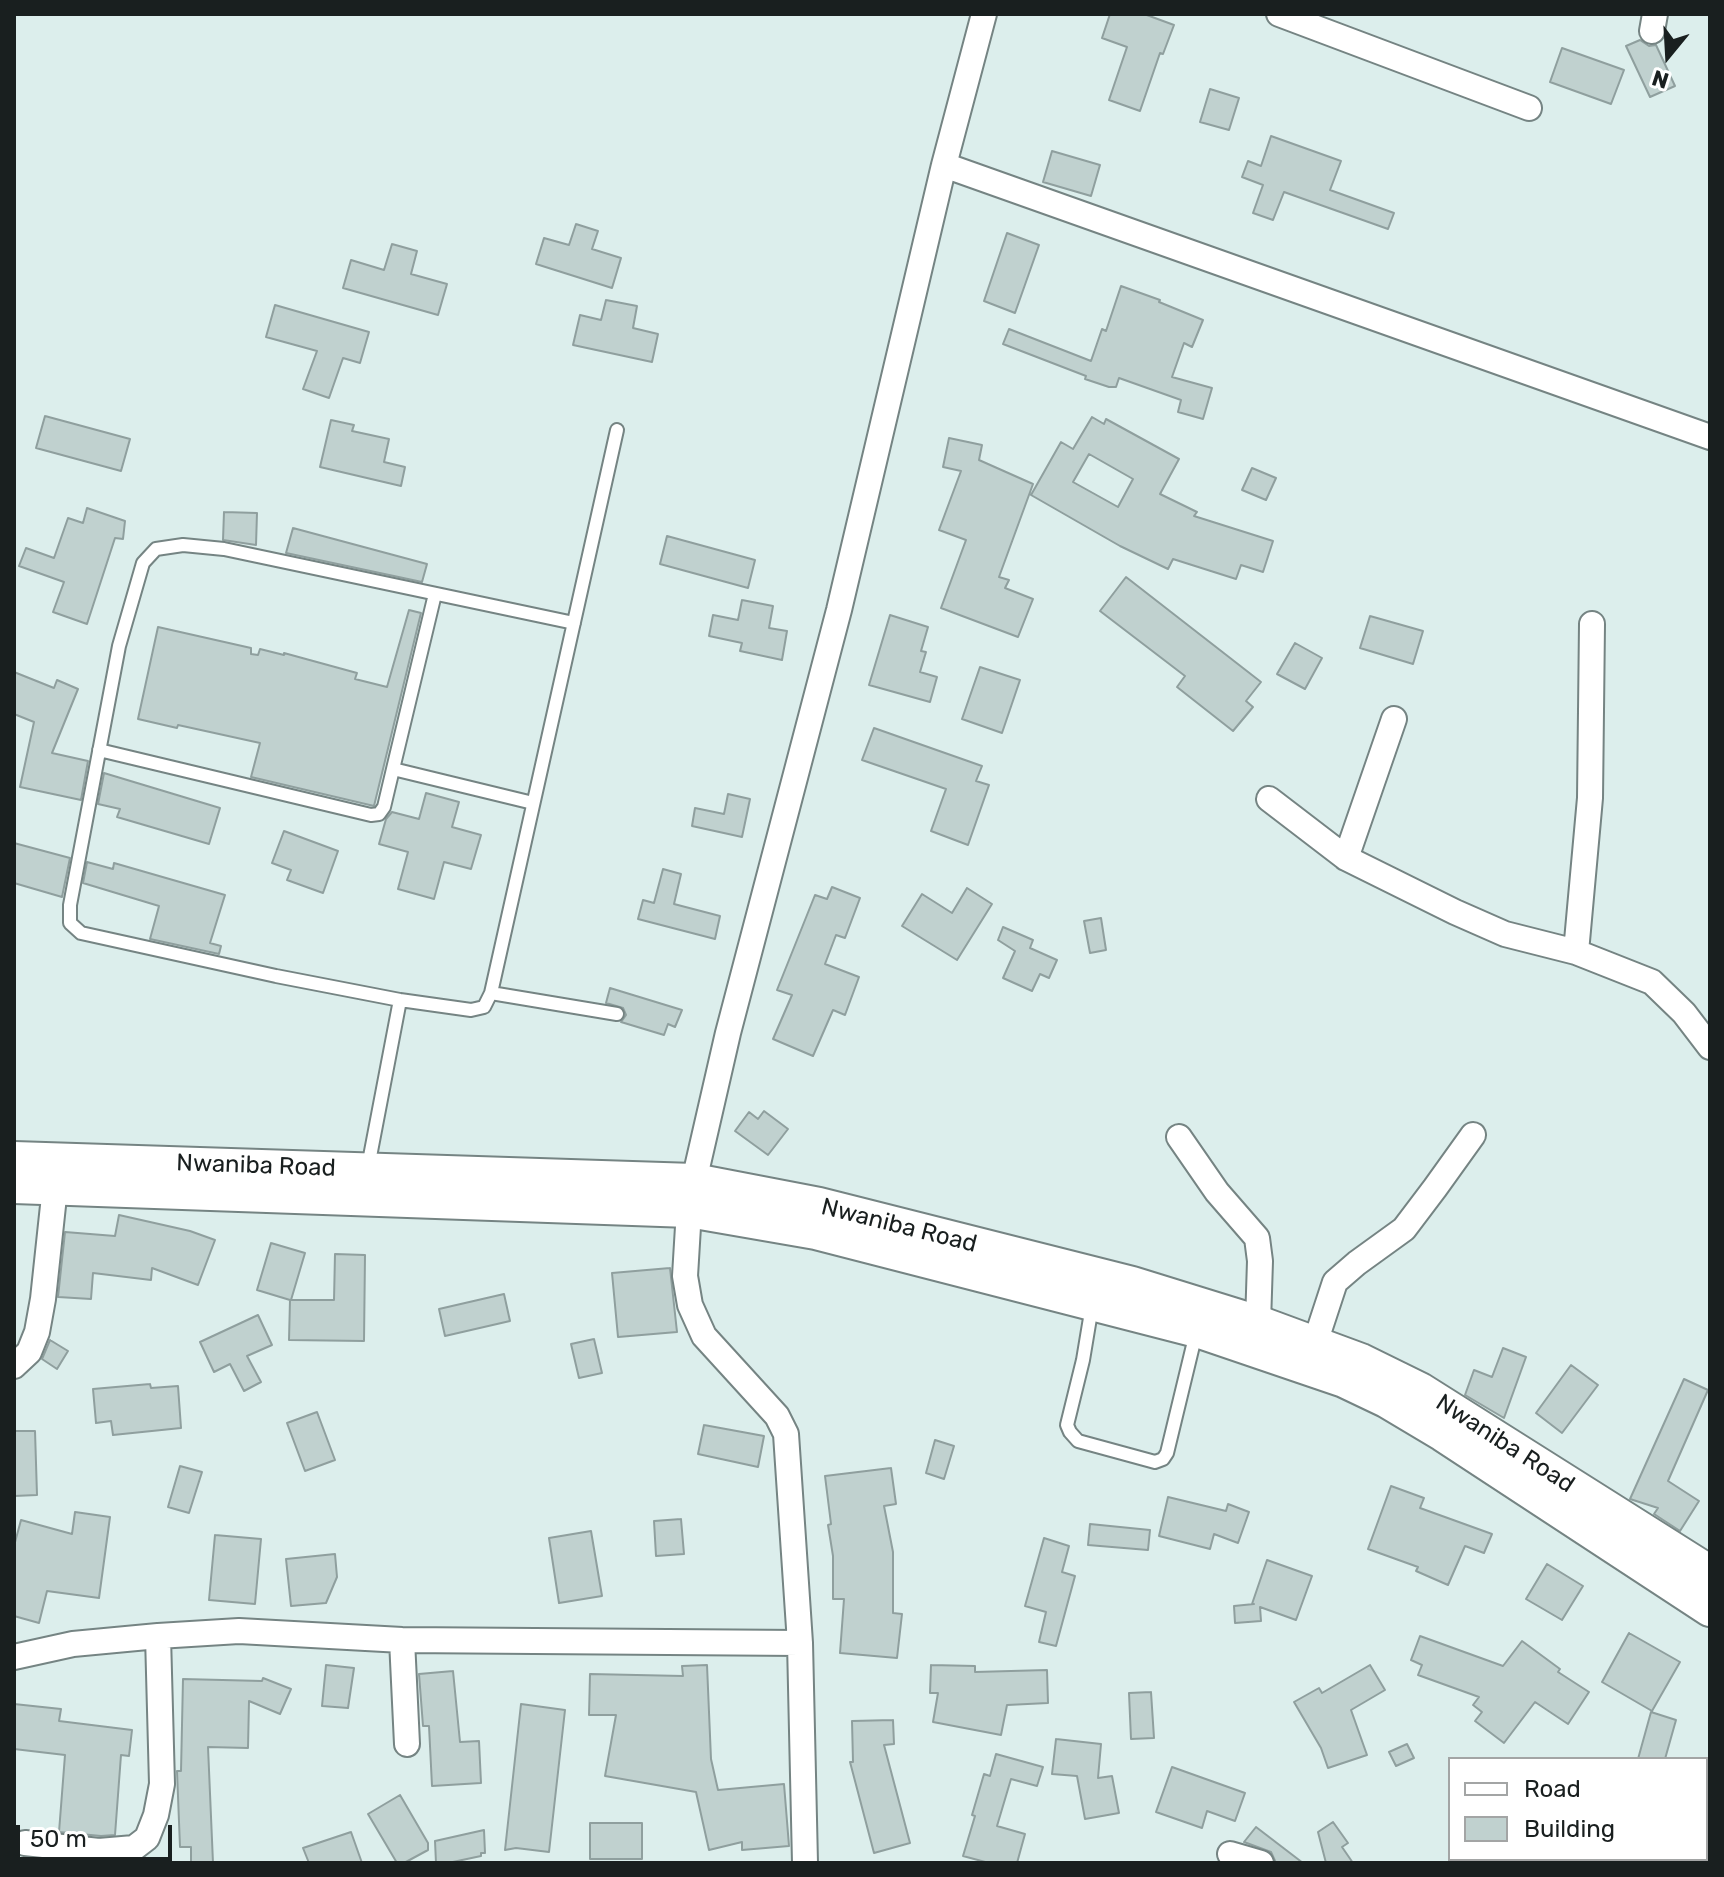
<!DOCTYPE html>
<style>
body{margin:0}
#map{position:relative;width:1724px;height:1877px;overflow:hidden;background:#dceeec;font-family:Rubik,sans-serif}
canvas{display:block}
.frame{position:absolute;inset:0;border:16px solid #191f1f;pointer-events:none}
.legend{position:absolute;left:1448px;top:1757px;width:260px;height:104px;box-sizing:border-box;background:#fff;border:2px solid #a3a5a5;margin:0;padding:10px 14px;list-style:none;font-size:24px;color:#191f1f}
.legend li{display:flex;align-items:center;gap:16px;height:40px}
.legend b{width:40px;border:2px solid #a3a5a5}
.north{position:absolute;left:1628px;top:16px;width:80px;height:80px;-webkit-text-stroke:6px #fff;paint-order:stroke;rotate:198deg;font-size:22px;font-weight:700;line-height:32px;text-align:center;color:#191f1f}
.north::after{content:'';display:block;margin:auto;width:28px;height:36px;background:#191f1f;clip-path:polygon(50% 0,100% 100%,50% 72%,0 100%)}
.scale{position:absolute;left:16px;top:1825px;width:156px;height:36px;box-sizing:border-box;border:4px solid #191f1f;border-top:0;padding-left:10px;font-size:24px;line-height:28px;white-space:nowrap;color:#191f1f;-webkit-text-stroke:6px #fff;paint-order:stroke}
</style>
<div id="map">
<canvas width="1724" height="1877"></canvas>
<div class="frame"></div>
<ul class="legend">
<li><b style="height:10px;background:#fff"></b>Road</li>
<li><b style="height:22px;background:#c0d1cf"></b>Building</li>
</ul>
<div class="north">N</div>
<div class="scale">50 m</div>
</div>
<script>
const ctx = document.querySelector('canvas').getContext('2d');
ctx.lineJoin = 'round';
function fillPath(path, color) { ctx.fillStyle = color; ctx.fill(path, 'evenodd'); }
const poly = rows => new Path2D(rows.map(r => 'M' + r).join(''));
function stroke(path, color, width, dash) { ctx.strokeStyle = color; ctx.lineWidth = width; ctx.lineCap = dash ? 'butt' : 'round'; ctx.setLineDash(dash || []); ctx.stroke(path); }
function write(font, color, halo, rows, align = 'center') {
  ctx.font = font + ' Rubik,sans-serif'; ctx.lineWidth = 7; ctx.setLineDash([]); ctx.textBaseline = 'middle'; ctx.strokeStyle = halo; ctx.fillStyle = color; for (const [text, x, y, turn = 0] of rows) {
    ctx.save(); ctx.translate(x, y); ctx.rotate((+turn || 0) * Math.PI / 180); ctx.textAlign = isNaN(turn) ? turn : align; if (halo) ctx.strokeText(text, 0, 0); ctx.fillText(text, 0, 0); ctx.restore();
  }
}
const building = poly([
 [1110,14,1144,14,1174,25,1163,54,1160,53,1140,111,1109,100,1127,47,1102,38,1110,14],
 [1640,40,1649,46,1656,45,1675,86,1650,97,1626,46,1640,40],
 [1562,48,1624,70,1611,104,1550,82,1562,48],
 [1210,89,1239,98,1229,130,1200,122,1210,89],
 [1271,136,1341,161,1330,190,1394,213,1388,229,1284,192,1273,220,1253,213,1263,185,1242,177,1248,161,1261,166,1271,136],
 [1052,151,1100,165,1091,196,1043,182,1052,151],
 [576,224,598,231,592,249,621,258,612,288,536,264,544,238,569,245,576,224],
 [1007,233,1039,245,1015,313,984,301,1007,233],
 [392,244,417,251,411,274,447,284,438,315,343,288,351,260,384,270,392,244],
 [1121,286,1160,300,1159,302,1203,320,1192,347,1184,343,1172,377,1212,388,1203,419,1178,412,1181,400,1119,378,1116,387,1109,387,1085,379,1086,376,1003,344,1009,329,1091,361,1102,329,1106,331,1121,286],
 [606,300,637,306,633,328,658,334,652,362,573,345,580,315,601,320,606,300],
 [275,305,369,332,360,363,343,358,329,398,303,389,317,351,266,337,275,305],
 [45,416,130,439,121,471,36,448,45,416],
 [1092,417,1104,424,1106,419,1179,459,1160,494,1197,512,1194,516,1273,541,1263,572,1241,565,1236,579,1173,559,1168,569,1120,546,1031,495,1061,442,1073,449,1092,417],
 [1089,454,1133,479,1118,507,1073,482,1089,454],
 [331,420,354,425,352,431,389,439,384,462,405,467,401,486,320,467,331,420],
 [949,438,982,445,979,460,1033,484,999,577,1009,580,1005,588,1033,599,1018,637,941,608,966,540,939,530,961,471,943,467,949,438],
 [1252,468,1276,478,1266,500,1242,490,1252,468],
 [87,508,125,521,123,539,115,538,87,624,53,612,64,582,19,566,26,548,54,558,68,518,83,523,87,508],
 [224,512,257,513,256,545,223,540,224,512],
 [293,528,427,564,422,582,286,553,293,528],
 [667,536,755,560,748,588,660,564,667,536],
 [1126,577,1261,682,1246,701,1253,707,1233,731,1177,687,1185,676,1100,611,1126,577],
 [742,600,773,606,769,628,787,631,782,660,740,651,742,643,709,636,713,615,738,620,742,600],
 [409,610,421,613,374,806,251,777,260,743,178,725,177,728,138,719,158,627,251,648,251,654,258,655,260,649,284,655,284,653,357,673,355,679,387,687,409,610],
 [890,615,928,627,921,651,926,652,920,672,937,677,930,702,869,685,890,615],
 [1370,616,1423,631,1413,664,1360,648,1370,616],
 [1295,643,1322,658,1305,689,1277,674,1295,643],
 [980,667,1020,680,1002,733,962,719,980,667],
 [14,672,54,688,57,680,78,689,52,753,88,761,81,800,20,787,34,722,14,714,14,672],
 [874,728,982,766,976,781,989,785,968,845,931,831,946,789,862,760,874,728],
 [104,773,220,808,209,844,117,817,120,809,98,804,104,773],
 [426,793,459,802,452,827,481,835,471,869,444,862,434,899,398,889,408,852,379,844,386,819,392,812,419,819,426,793],
 [728,794,750,799,742,837,692,826,695,808,724,814,728,794],
 [284,831,338,851,323,893,287,880,291,870,272,863,284,831],
 [14,843,70,858,62,897,14,883,14,843],
 [87,862,113,869,114,863,225,895,210,943,221,946,219,954,150,939,159,906,83,883,87,862],
 [663,869,681,874,674,904,720,916,715,939,638,919,643,900,654,903,663,869],
 [832,887,860,898,845,938,836,935,825,964,859,977,845,1015,833,1010,813,1056,773,1039,792,995,777,990,815,895,827,899,832,887],
 [967,888,992,904,957,960,902,926,922,894,952,913,967,888],
 [1101,918,1106,950,1090,953,1084,921,1101,918],
 [1003,927,1033,940,1030,948,1057,960,1049,978,1040,974,1032,991,1003,978,1015,951,998,940,1003,927],
 [610,988,682,1010,675,1027,668,1024,664,1035,621,1022,626,1015,623,1008,606,1003,610,988],
 [764,1111,788,1129,768,1155,735,1131,749,1112,758,1119,764,1111],
 [119,1215,190,1231,215,1240,198,1285,152,1268,151,1280,93,1273,91,1299,58,1297,65,1232,115,1236,119,1215],
 [271,1243,305,1253,291,1300,334,1300,335,1254,365,1255,364,1341,289,1340,290,1300,257,1290,271,1243],
 [670,1268,677,1332,618,1337,612,1273,670,1268],
 [504,1294,510,1321,445,1336,439,1309,504,1294],
 [258,1315,272,1345,247,1356,261,1382,244,1391,230,1364,214,1372,200,1342,258,1315],
 [594,1339,602,1373,579,1378,571,1344,594,1339],
 [50,1340,68,1351,57,1369,42,1359,50,1340],
 [1503,1348,1526,1357,1504,1418,1465,1395,1474,1370,1492,1377,1503,1348],
 [1571,1365,1598,1385,1562,1433,1536,1413,1571,1365],
 [1684,1379,1708,1390,1668,1481,1699,1501,1680,1531,1654,1514,1658,1508,1630,1499,1684,1379],
 [150,1384,151,1388,178,1386,181,1428,113,1435,111,1421,96,1423,93,1389,150,1384],
 [317,1412,335,1460,305,1471,287,1423,317,1412],
 [704,1425,764,1436,758,1467,698,1454,704,1425],
 [14,1431,35,1431,37,1495,14,1496,14,1431],
 [935,1440,954,1446,944,1479,926,1473,935,1440],
 [180,1466,202,1472,189,1513,168,1507,180,1466],
 [891,1468,896,1504,884,1506,893,1552,893,1613,902,1614,897,1658,840,1653,844,1599,833,1599,833,1556,828,1525,831,1524,825,1476,891,1468],
 [1391,1486,1424,1498,1420,1508,1492,1534,1484,1553,1465,1546,1448,1585,1416,1571,1418,1567,1368,1549,1391,1486],
 [1168,1497,1226,1511,1228,1504,1249,1512,1238,1543,1214,1534,1210,1549,1159,1536,1168,1497],
 [75,1512,110,1517,99,1598,47,1591,39,1623,14,1616,14,1546,21,1520,72,1534,75,1512],
 [681,1519,684,1554,656,1556,654,1521,681,1519],
 [1090,1524,1150,1530,1148,1550,1088,1545,1090,1524],
 [591,1531,602,1596,559,1603,549,1538,591,1531],
 [215,1535,261,1539,255,1604,209,1600,215,1535],
 [1044,1538,1069,1546,1062,1572,1075,1576,1056,1646,1039,1642,1046,1612,1025,1606,1044,1538],
 [335,1554,337,1577,326,1603,291,1606,286,1559,335,1554],
 [1267,1560,1312,1576,1296,1620,1260,1607,1261,1621,1235,1623,1234,1606,1254,1604,1252,1604,1267,1560],
 [1547,1564,1583,1586,1562,1620,1526,1599,1547,1564],
 [1629,1633,1680,1662,1652,1711,1602,1682,1629,1633],
 [1420,1636,1503,1666,1522,1641,1560,1669,1558,1672,1589,1692,1568,1724,1535,1702,1504,1743,1475,1721,1482,1712,1473,1705,1479,1697,1418,1675,1422,1665,1411,1660,1420,1636],
 [326,1665,354,1668,348,1708,322,1706,326,1665],
 [707,1665,711,1759,718,1790,784,1784,789,1846,742,1850,742,1842,709,1850,696,1792,605,1776,616,1715,589,1715,590,1674,683,1676,682,1666,707,1665],
 [931,1665,975,1666,975,1672,1047,1670,1048,1703,1007,1705,1001,1735,933,1722,938,1693,930,1693,931,1665],
 [1370,1665,1385,1690,1351,1710,1367,1755,1328,1768,1321,1748,1294,1702,1319,1688,1322,1693,1370,1665],
 [453,1671,460,1742,479,1741,481,1783,432,1786,429,1726,423,1726,419,1674,453,1671],
 [263,1678,291,1689,280,1714,249,1701,248,1748,208,1747,213,1863,191,1863,191,1847,180,1847,177,1771,181,1771,183,1679,262,1681,263,1678],
 [1151,1692,1154,1738,1131,1739,1129,1693,1151,1692],
 [14,1704,61,1709,59,1721,132,1730,129,1756,121,1755,115,1835,101,1836,59,1832,65,1755,14,1749,14,1704],
 [521,1704,565,1710,549,1852,516,1848,505,1850,521,1704],
 [1651,1712,1676,1720,1665,1759,1638,1759,1651,1712],
 [893,1720,894,1744,884,1745,910,1843,874,1853,850,1762,853,1762,852,1721,893,1720],
 [1056,1739,1101,1744,1098,1778,1112,1776,1119,1813,1085,1819,1077,1776,1052,1774,1056,1739],
 [1407,1744,1414,1758,1396,1766,1389,1752,1407,1744],
 [996,1754,1043,1767,1037,1786,1011,1779,997,1826,1025,1834,1017,1863,989,1863,963,1856,975,1816,972,1815,984,1774,990,1776,996,1754],
 [1172,1767,1245,1793,1235,1821,1207,1811,1202,1828,1156,1812,1172,1767],
 [400,1795,428,1843,428,1850,404,1863,397,1863,368,1814,400,1795],
 [1333,1822,1348,1843,1342,1847,1353,1863,1326,1863,1318,1832,1333,1822],
 [590,1823,642,1823,642,1859,590,1859,590,1823],
 [1256,1827,1303,1863,1276,1863,1271,1852,1244,1842,1256,1827],
 [484,1830,485,1853,481,1853,481,1856,448,1863,436,1863,435,1841,484,1830],
 [351,1832,362,1863,309,1863,303,1848,351,1832]
]);
fillPath(building, '#c0d1cf');
stroke(building, '#8f9f9e', 2);
const service = poly([
 [617,430,491,993,617,1014],
 [99,750,371,815,379,814,384,807,393,769,435,594],
 [393,769,533,803],
 [491,993,484,1007,471,1010,400,1000,276,976,81,933,70,923,70,905,119,646,143,563,156,549,183,545,224,549,574,623],
 [368,1167,400,1000],
 [1092,1306,1083,1360,1067,1425,1070,1432,1078,1441,1155,1462,1163,1459,1167,1453,1196,1333]
]);
const minor = poly([
 [1279,14,1529,108],
 [1652,31,1655,14],
 [944,165,1710,437],
 [1269,799,1346,858,1455,912,1505,934,1576,952,1652,982,1684,1013,1710,1047],
 [1346,858,1394,719],
 [1576,952,1590,798,1592,624],
 [1179,1137,1217,1192,1257,1238,1260,1261,1258,1323],
 [694,1181,728,1033,839,610,944,165,984,14],
 [689,1210,685,1276,690,1305,704,1336,777,1416,786,1434,800,1643,805,1863],
 [1315,1343,1335,1282,1357,1263,1404,1229,1435,1188,1473,1135],
 [14,1366,29,1352,37,1332,43,1299,55,1187],
 [402,1640,407,1744],
 [14,1657,73,1644,158,1636,239,1631,402,1640,800,1643],
 [1706,1802,1710,1796],
 [25,1843,99,1851,134,1848,147,1838,156,1815,162,1784,158,1636],
 [1230,1854,1261,1863],
 [1665,1863,1667,1859]
]);
const secondary = poly([
 [14,1159,694,1181,819,1205,1132,1284,1258,1323,1361,1361,1420,1390,1710,1573],
 [14,1186,689,1210,816,1232,1197,1330,1344,1380,1386,1400,1443,1434,1710,1609]
]);
stroke(service, '#758483', 16);
stroke(minor, '#758483', 28);
stroke(secondary, '#758483', 38);
stroke(service, '#fff', 12);
stroke(minor, '#fff', 24);
stroke(secondary, '#fff', 34);
write('24px', '#191f1f', '#fff', [
 ["Nwaniba Road",256,1166,2],
 ["Nwaniba Road",899,1226,14],
 ["Nwaniba Road",1505,1444,33]
]);
</script>
